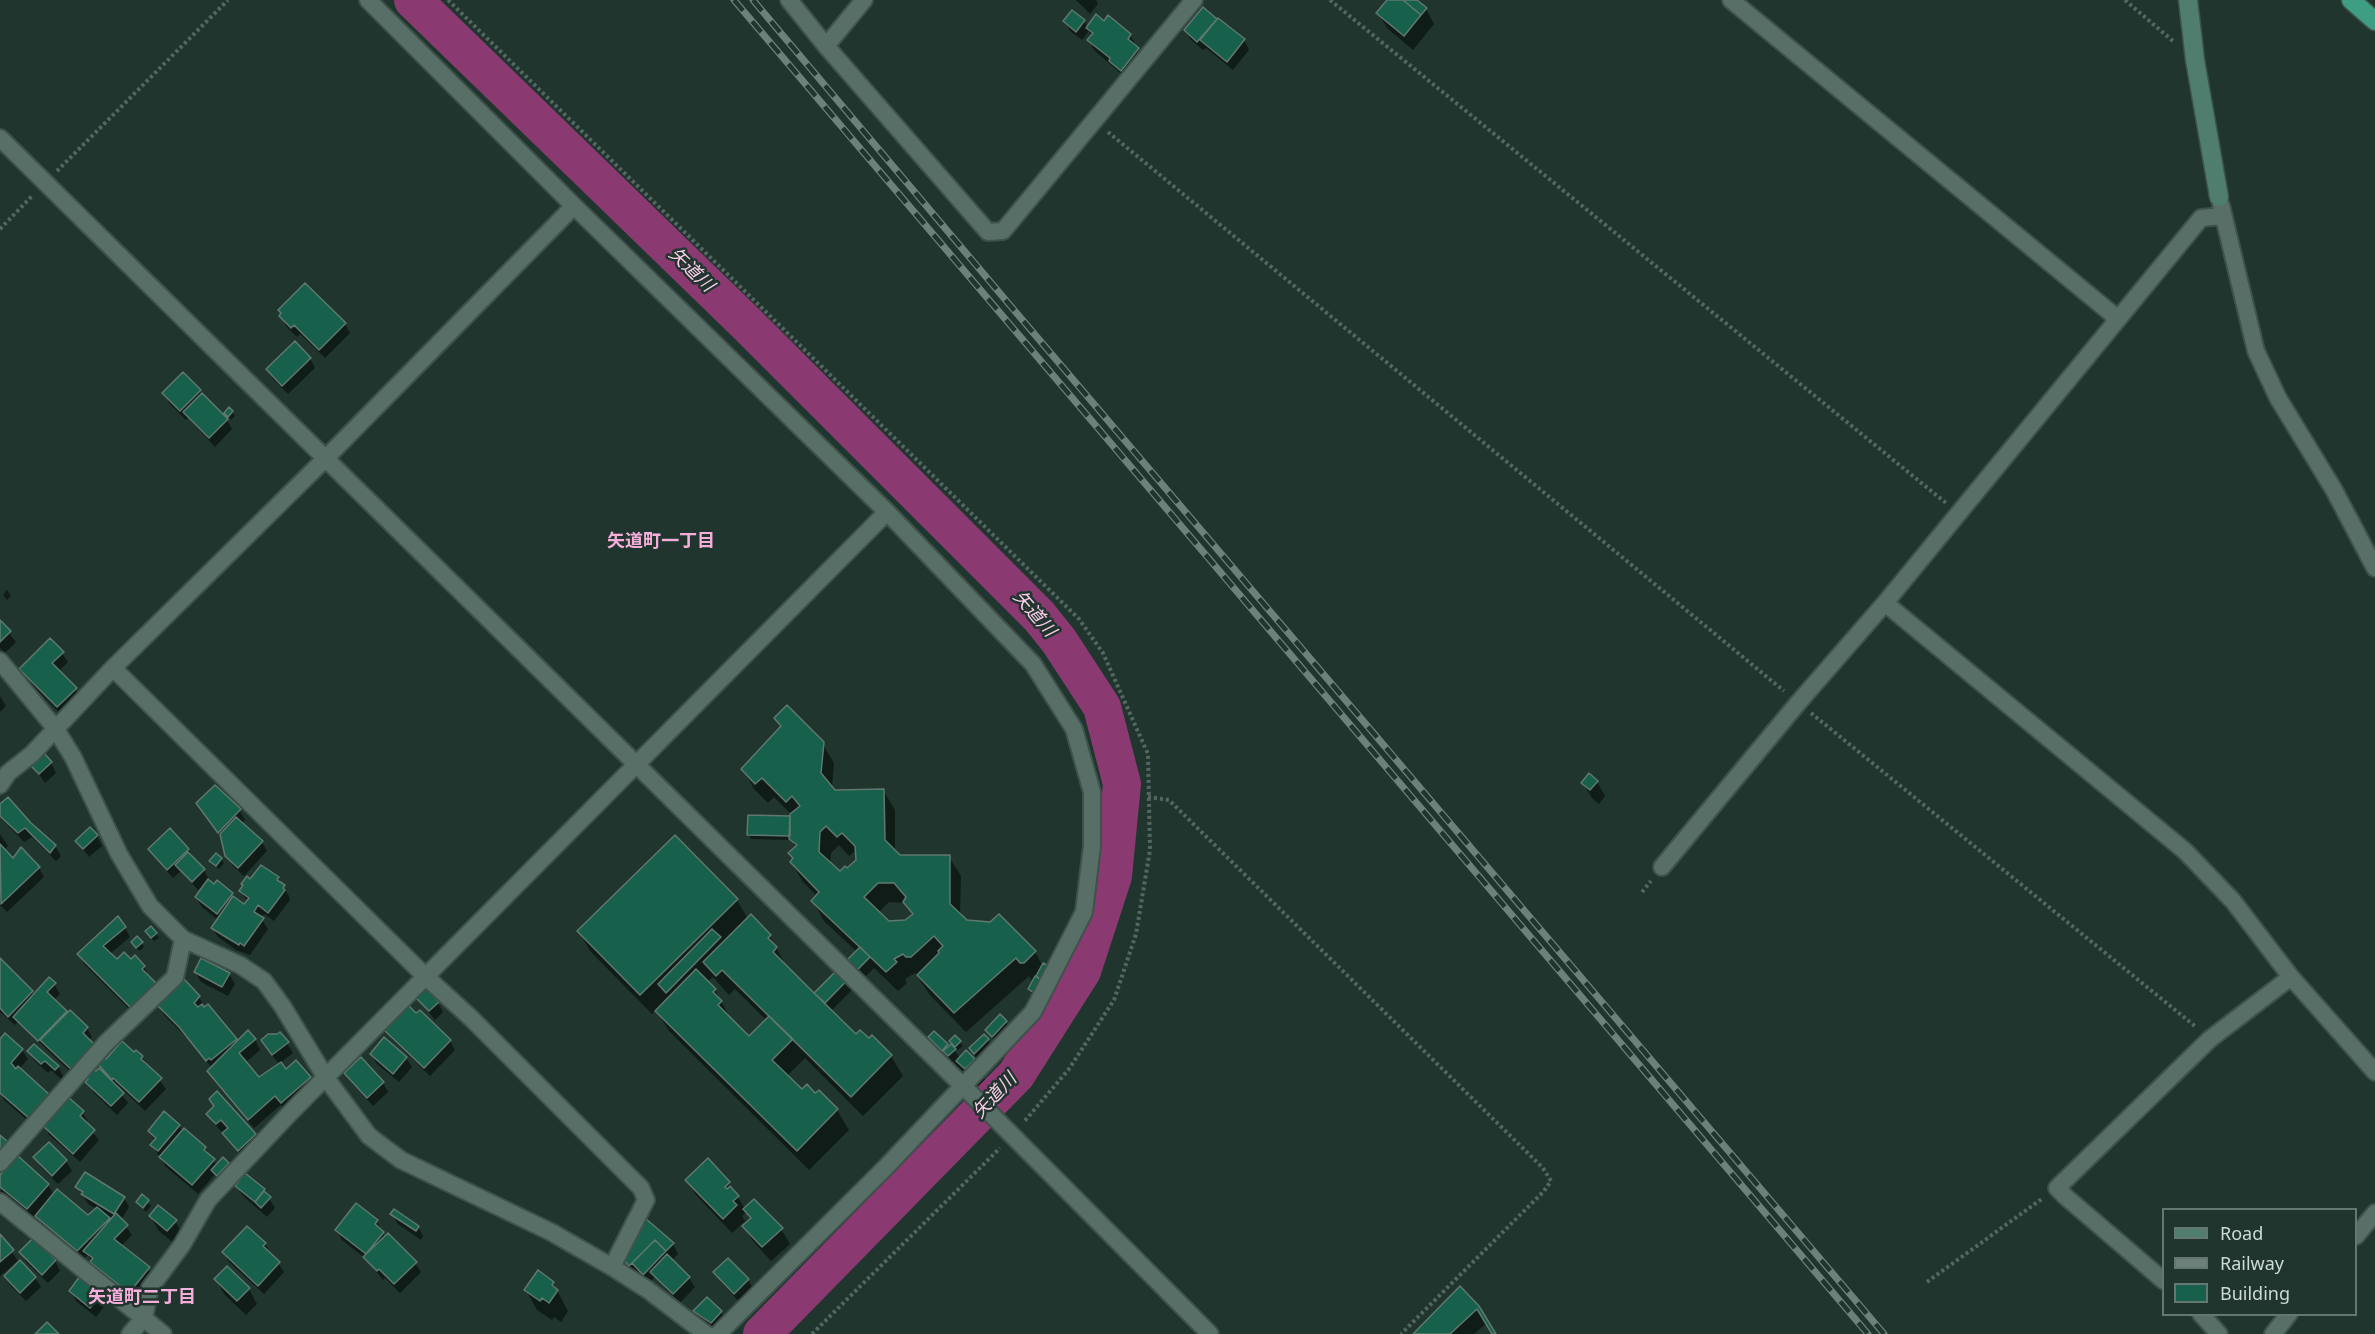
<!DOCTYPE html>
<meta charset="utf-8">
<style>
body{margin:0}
#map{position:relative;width:2375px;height:1334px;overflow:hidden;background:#1f352e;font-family:"Noto Sans",sans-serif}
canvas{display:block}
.legend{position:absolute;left:2162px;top:1208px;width:195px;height:108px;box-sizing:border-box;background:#1f352e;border:2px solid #657771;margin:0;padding:8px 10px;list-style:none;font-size:18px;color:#cddad5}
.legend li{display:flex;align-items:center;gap:12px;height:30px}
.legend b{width:30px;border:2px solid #657771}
</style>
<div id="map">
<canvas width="2375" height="1334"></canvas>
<ul class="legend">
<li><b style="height:8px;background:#4f7d6e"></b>Road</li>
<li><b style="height:8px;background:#6e807a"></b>Railway</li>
<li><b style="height:16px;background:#17604c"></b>Building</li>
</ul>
</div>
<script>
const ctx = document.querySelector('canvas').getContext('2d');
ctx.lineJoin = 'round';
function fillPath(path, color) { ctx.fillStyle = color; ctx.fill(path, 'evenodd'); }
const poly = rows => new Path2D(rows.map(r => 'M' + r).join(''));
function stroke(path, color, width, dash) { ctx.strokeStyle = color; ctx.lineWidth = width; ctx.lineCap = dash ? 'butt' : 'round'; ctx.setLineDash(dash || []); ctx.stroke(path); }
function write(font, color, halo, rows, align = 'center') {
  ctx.font = font + ' "Noto Sans","Noto Sans JP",sans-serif'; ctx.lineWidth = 5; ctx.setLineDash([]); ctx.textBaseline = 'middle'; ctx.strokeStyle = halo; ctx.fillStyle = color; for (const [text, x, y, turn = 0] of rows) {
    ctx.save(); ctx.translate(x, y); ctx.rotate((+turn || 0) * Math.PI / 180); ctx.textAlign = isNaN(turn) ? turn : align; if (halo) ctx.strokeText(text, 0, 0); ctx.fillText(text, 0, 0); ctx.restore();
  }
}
fillPath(poly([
 [1076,0,1096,0,1098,4,1090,14],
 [1389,0,1414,0,1426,9,1434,24,1413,50,1387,28,1378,13],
 [1203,9,1244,40,1249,50,1233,70,1206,48,1203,50,1191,40,1185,30],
 [1108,17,1130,35,1136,45,1135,47,1143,59,1127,79,1094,50,1089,40,1092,36,1089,31,1082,40,1070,31,1065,21,1084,21,1088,28,1104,23],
 [281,316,345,324,350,333,325,358,300,334,297,337,286,326],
 [310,358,315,368,288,394,273,379,268,369],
 [183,374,227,420,232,429,215,447,188,418,186,420,169,403,164,393],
 [232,412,235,416,231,420,226,413],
 [7,590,11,596,7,600,3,595],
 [0,622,16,642,5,653,0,648],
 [62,653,68,662,58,672,75,689,81,698,63,716,26,679,20,669],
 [0,696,6,706,0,712],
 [776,718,822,743,834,763,832,788,835,791,883,790,895,810,895,853,899,857,949,857,961,876,960,916,966,922,1035,952,1043,966,1049,968,1060,988,1046,1012,1041,1009,1029,989,1033,983,1029,976,966,1032,930,995,915,973,905,979,907,983,898,991,874,968,831,1011,856,1036,869,1040,872,1037,891,1056,903,1076,863,1116,805,1058,787,1076,802,1091,815,1096,819,1092,837,1110,849,1130,809,1170,669,1031,656,1010,652,1014,590,951,579,931,737,900,748,919,770,936,787,968,816,997,816,994,857,952,824,921,813,901,817,896,803,882,791,862,794,859,790,853,796,848,792,840,751,839,749,835,792,815,774,797,768,803,754,789,743,769,782,728],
 [839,845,849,856,854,852,857,855,857,861,846,871,840,873,830,864,831,853],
 [889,902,905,903,913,916,906,922,888,923,878,913],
 [713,977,729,995,735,989,767,1021,749,1038,732,1021,715,990,707,982],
 [51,763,56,773,45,783,33,766],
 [1597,782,1605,796,1599,804,1592,798,1583,783],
 [198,804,239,810,245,820,242,823,262,842,267,851,244,876,233,866,227,856,223,839],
 [0,806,30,824,55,846,61,856,56,861,32,837,24,842,2,819],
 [0,834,8,846,4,850,13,860,39,868,44,877,7,912,0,905],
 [97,836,102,846,89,857,77,841],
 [150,850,188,850,204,870,209,880,208,881,232,894,236,900,244,906,248,902,240,891,251,881,278,878,289,896,290,900,274,921,264,914,261,918,268,929,250,955,236,950,218,937,212,928,218,920,202,907,196,898,205,884,198,890,181,871,173,878,156,859],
 [221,859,224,863,219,869,211,861],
 [125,928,130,937,110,954,117,962,131,961,144,967,149,976,139,1019,84,964,79,954],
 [156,933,159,938,154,941,149,936],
 [142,943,144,947,139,951,135,946],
 [0,961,34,995,54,984,60,994,54,1000,87,1028,92,1037,89,1041,106,1061,134,1055,142,1057,166,1089,145,1111,118,1085,116,1087,128,1103,117,1115,93,1092,86,1075,80,1081,18,1022,15,1025,0,1012],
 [98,1062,101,1068,96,1073,92,1069],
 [195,972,229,974,235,984,228,996,201,982],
 [184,981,199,997,205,1008,208,1006,237,1041,255,1040,260,1050,245,1063,259,1079,280,1065,268,1050,287,1043,293,1053,280,1063,286,1071,310,1078,315,1087,287,1111,281,1105,254,1128,214,1081,209,1071,212,1068,186,1037,164,1015,158,1005],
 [418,998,438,1003,443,1012,435,1020],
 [1006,1022,1017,1042,1004,1055,987,1030],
 [386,1030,450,1041,455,1050,430,1076,392,1039],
 [930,1037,947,1045,949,1048,955,1037,963,1046,958,1050,952,1046,960,1059,966,1053,977,1063,985,1080,977,1088,964,1071,960,1075,941,1057],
 [988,1040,999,1060,986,1073,970,1048],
 [0,1041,22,1050,28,1059,19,1069,36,1128,4,1100,0,1092],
 [29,1052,58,1066,63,1076,61,1079,51,1070,48,1073,35,1061],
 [371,1054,406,1058,412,1067,399,1082,377,1064],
 [346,1073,383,1083,388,1092,373,1106,352,1083],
 [217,1093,255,1135,261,1145,245,1159,214,1123,208,1114,215,1107],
 [82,1112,88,1122,86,1124,99,1140,80,1162,49,1135,44,1125],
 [179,1126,183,1131,205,1148,217,1166,228,1164,233,1173,219,1180,215,1174,198,1194,166,1167,152,1145,155,1141,150,1131],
 [49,1144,66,1161,72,1171,58,1184,41,1167,35,1158],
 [17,1157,48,1185,54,1195,88,1217,97,1209,88,1204,77,1187,124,1198,129,1207,121,1220,132,1235,121,1246,148,1268,154,1278,135,1302,98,1272,88,1255,83,1259,43,1225,36,1214,33,1218,1,1192,0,1177],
 [687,1180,729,1183,745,1209,781,1229,790,1244,771,1261,753,1241,744,1226,751,1220,746,1212,742,1216,745,1221,732,1233,696,1195],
 [236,1186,264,1190,275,1208,267,1217,242,1195],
 [142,1197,151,1206,146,1212,137,1202],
 [392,1214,418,1227,423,1236,421,1240,398,1224],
 [150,1216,175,1221,184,1236,176,1245,159,1231],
 [377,1221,385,1238,415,1263,421,1272,400,1293,385,1278,383,1280,365,1258,342,1240,337,1230],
 [646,1221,673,1244,678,1254,671,1261,689,1278,695,1287,680,1303,655,1277,649,1283,638,1272,636,1274,631,1270,626,1260],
 [0,1236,18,1261,0,1276],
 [265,1244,284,1272,264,1294,229,1262,224,1253],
 [21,1252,55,1261,60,1271,48,1283,26,1262],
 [715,1273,748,1280,753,1289,740,1303,721,1282],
 [5,1277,35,1278,41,1287,26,1301,11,1286],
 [216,1279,249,1289,257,1304,246,1315,224,1294],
 [553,1283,568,1311,561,1322,554,1317,552,1320,537,1310,526,1290],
 [71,1291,101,1295,106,1304,96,1317,76,1301],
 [707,1299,721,1312,727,1322,717,1332,701,1321,695,1311],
 [1478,1308,1495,1334,1487,1323,1474,1334,1415,1334]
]), '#0007');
stroke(poly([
 [413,0,747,324,1039,616,1059,641,1102,707,1122,784,1113,876,1082,971,1016,1075,762,1334]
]), '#8a3a70', 38);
const building = poly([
 [1387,0,1403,0,1421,15,1404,36,1376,13,1387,0],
 [1403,0,1417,0,1427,8,1421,15,1403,0],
 [1203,7,1217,19,1197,42,1184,30,1203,7],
 [1072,10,1085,20,1076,32,1063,21,1072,10],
 [1096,14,1104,21,1108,15,1131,34,1128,39,1139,48,1121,71,1109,61,1110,58,1087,40,1093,33,1086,28,1096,14],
 [1218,18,1245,39,1227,62,1200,40,1218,18],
 [305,283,346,323,319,350,294,325,291,328,279,316,281,313,278,310,305,283],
 [295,341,311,358,282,386,266,369,295,341],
 [183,372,201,390,180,411,162,393,183,372],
 [202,393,228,419,209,438,183,412,202,393],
 [229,407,233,411,228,417,224,413,229,407],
 [0,620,11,631,0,642,0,620],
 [50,638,64,652,52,663,77,688,57,707,19,669,50,638],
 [787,705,824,742,821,773,835,790,884,789,885,840,900,855,950,855,950,904,967,920,990,922,999,914,1036,951,1024,963,1020,963,1016,958,954,1013,917,975,939,953,938,951,943,946,934,936,911,957,906,957,903,954,894,959,897,962,886,972,811,901,819,892,790,862,793,858,788,853,797,845,789,839,790,814,800,806,792,796,786,802,762,778,755,784,741,769,781,726,774,718,787,705],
 [826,826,837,837,842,833,855,846,856,860,847,868,845,866,840,871,819,852,820,832,826,826],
 [878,883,894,883,906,897,903,902,913,914,905,920,889,921,864,897,878,883],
 [44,753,52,762,39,774,31,766,44,753],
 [1589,773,1598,781,1590,790,1581,783,1589,773],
 [215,785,241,809,218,833,196,803,215,785],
 [8,797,31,823,56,845,50,853,25,828,18,833,0,816,0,804,8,797],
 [748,815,790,816,790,836,747,835,748,815],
 [236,817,263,841,238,868,225,856,220,834,236,817],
 [90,827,98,835,83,849,75,841,90,827],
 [170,828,189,849,167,870,148,849,170,828],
 [675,835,738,899,640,995,577,931,675,835],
 [0,844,13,858,21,847,40,867,1,904,0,844],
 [188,852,205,869,192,882,175,865,188,852],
 [216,853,222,858,216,866,209,861,216,853],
 [261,865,279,877,277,880,285,885,283,888,285,890,268,913,258,905,254,912,264,918,244,946,240,943,239,945,211,928,233,896,244,904,249,898,239,891,243,885,241,884,247,876,250,879,261,865],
 [208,879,214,884,217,880,233,893,217,914,195,897,208,879],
 [751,914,771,935,768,938,777,947,773,952,814,993,856,1034,860,1030,869,1038,872,1035,892,1055,851,1097,722,970,716,976,703,962,751,914],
 [118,916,126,927,103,946,117,959,124,952,131,959,135,955,145,966,142,969,158,985,133,1010,77,954,118,916],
 [151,926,157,933,151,938,145,931,151,926],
 [712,929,721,937,666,993,658,984,712,929],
 [137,936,143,942,136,948,131,942,137,936],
 [860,947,870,957,825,1003,814,993,860,947],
 [0,958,33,991,8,1017,0,1008,0,958],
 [201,958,230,973,222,987,194,972,201,958],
 [1043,963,1050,967,1042,980,1036,976,1043,963],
 [696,969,716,989,713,992,722,1001,718,1005,749,1036,769,1016,793,1039,772,1060,802,1089,807,1084,815,1093,819,1090,838,1109,797,1151,655,1011,696,969],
 [1035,976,1041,980,1034,993,1028,989,1035,976],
 [49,977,56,983,47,992,67,1011,38,1041,13,1017,49,977],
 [184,979,200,996,194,1003,198,1007,202,1004,204,1007,208,1004,237,1039,211,1060,209,1058,206,1061,179,1027,157,1005,184,979],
 [426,988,439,1002,429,1011,416,998,426,988],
 [408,1005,416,1013,420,1010,451,1040,424,1068,384,1030,408,1005],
 [70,1010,88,1027,83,1033,98,1048,74,1072,40,1040,70,1010],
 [1000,1014,1007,1021,992,1037,985,1030,1000,1014],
 [248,1030,256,1039,239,1053,259,1077,281,1062,286,1069,296,1060,311,1077,281,1103,275,1096,248,1120,207,1071,248,1030],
 [934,1031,948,1044,942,1051,928,1037,934,1031],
 [280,1032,289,1042,272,1055,261,1040,268,1034,277,1034,280,1032],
 [5,1033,23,1049,11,1063,16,1069,18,1066,51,1096,30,1119,0,1093,0,1039,5,1033],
 [984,1034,989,1039,974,1054,969,1048,984,1034],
 [955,1035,961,1041,955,1047,949,1041,955,1035],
 [384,1037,407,1057,393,1074,370,1054,384,1037],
 [122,1041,134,1052,136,1050,143,1056,141,1059,162,1078,139,1102,113,1078,112,1080,97,1063,103,1057,106,1059,122,1041],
 [34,1044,59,1066,55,1070,45,1061,41,1064,27,1051,34,1044],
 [951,1044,956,1049,948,1056,943,1051,951,1044],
 [966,1050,975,1059,965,1069,956,1061,966,1050],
 [361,1057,384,1082,367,1098,344,1073,361,1057],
 [93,1068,96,1071,99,1068,124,1093,111,1106,85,1082,88,1079,85,1076,93,1068],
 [217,1091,256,1134,238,1151,222,1133,228,1128,221,1120,216,1124,206,1114,214,1106,209,1099,217,1091],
 [68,1097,84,1111,80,1116,95,1130,73,1154,42,1125,68,1097],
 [164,1111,180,1125,158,1151,150,1145,156,1138,148,1131,164,1111],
 [184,1128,206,1147,204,1150,215,1159,192,1185,159,1157,184,1128],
 [0,1135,9,1143,0,1153,0,1135],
 [49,1142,67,1160,52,1176,33,1157,49,1142],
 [17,1155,49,1184,27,1209,0,1187,0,1175,17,1155],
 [223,1157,229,1163,217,1176,211,1170,223,1157],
 [708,1158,730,1182,725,1187,727,1189,730,1186,739,1196,733,1201,737,1205,723,1219,685,1180,708,1158],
 [85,1172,125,1197,114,1214,81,1194,83,1192,75,1187,85,1172],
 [245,1173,265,1189,255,1202,235,1186,245,1173],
 [57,1189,88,1215,97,1207,110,1218,77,1251,35,1216,57,1189],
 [264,1191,271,1197,261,1208,255,1202,264,1191],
 [142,1194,149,1200,143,1208,136,1202,142,1194],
 [754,1199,783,1228,762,1247,742,1226,751,1218,743,1209,754,1199],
 [356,1203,378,1220,375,1224,384,1232,366,1254,335,1230,356,1203],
 [158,1205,177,1220,167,1231,149,1216,158,1205],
 [394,1209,419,1226,416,1231,390,1214,394,1209],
 [116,1213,128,1225,114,1239,150,1267,129,1293,90,1262,93,1258,83,1251,116,1213],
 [645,1218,674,1243,666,1251,655,1240,629,1266,624,1260,645,1218],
 [247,1226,266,1243,263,1246,280,1262,258,1286,222,1252,247,1226],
 [388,1233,417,1262,394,1284,379,1269,377,1271,363,1257,388,1233],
 [0,1234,14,1250,0,1262,0,1234],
 [33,1238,56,1260,42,1275,19,1252,33,1238],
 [655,1240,666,1251,643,1275,632,1263,655,1240],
 [667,1254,690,1277,673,1294,650,1272,667,1254],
 [728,1258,749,1279,734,1294,713,1272,728,1258],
 [20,1260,36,1277,20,1293,4,1276,20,1260],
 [227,1266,250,1288,237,1301,214,1279,227,1266],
 [538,1270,554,1282,552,1285,558,1290,549,1303,542,1298,540,1301,524,1290,538,1270],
 [80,1276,102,1294,90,1308,69,1291,80,1276],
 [1460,1286,1479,1306,1496,1334,1492,1334,1477,1309,1450,1334,1413,1334,1460,1286],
 [707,1297,722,1311,711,1323,693,1311,707,1297],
 [47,1322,59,1334,35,1334,47,1322]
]);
fillPath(building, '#17604c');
stroke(building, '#60786f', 1.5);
const street = poly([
 [368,0,574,206,887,512,1033,664,1074,729,1092,792,1092,846,1084,912,1033,1012,886,1167,718,1334],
 [789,0,826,46],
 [864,0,826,46,988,232,1003,231,1194,0],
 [1731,0,2117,318],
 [0,138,964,1087,1210,1334],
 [2221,205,2256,351,2278,398,2334,490,2375,568],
 [574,206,325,459,113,668,426,977,472,1019,641,1188,646,1200,612,1267],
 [1885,603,2185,851,2233,901,2291,977,2375,1072],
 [0,661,55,728,73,757,119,854,150,906,183,939,240,965,264,981,283,1007,326,1078,369,1136,401,1160,551,1232,612,1267,648,1290,706,1334],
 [0,785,8,773,32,754,113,668],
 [1662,867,1798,703,1885,603,2201,218,2223,216],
 [0,1163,106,1043,175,977,183,939],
 [0,1202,163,1334],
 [2356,1236,2375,1213],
 [2164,1281,2066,1197,2057,1188,2210,1039,2291,977],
 [2201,1314,2219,1334],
 [130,1334,144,1318,150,1288,182,1245,208,1200,292,1111,887,512],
 [2273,1334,2289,1314]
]);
const secondary = poly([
 [2188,0,2195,60,2219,197]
]);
const highway = poly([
 [2351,0,2375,21]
]);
stroke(street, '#3e514b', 20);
stroke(secondary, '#3e514b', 21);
stroke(highway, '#3e514b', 21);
stroke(poly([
 [448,0,1079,619,1103,653,1148,754,1150,850,1136,934,1114,1000,1069,1069,1023,1123],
 [1330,0,1946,503],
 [2125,0,2174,42],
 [1108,132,1784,691],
 [57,171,228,0],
 [0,229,33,195],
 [1811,713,2196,1027],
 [1148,797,1169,800,1543,1168,1551,1181,1544,1191,1401,1334],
 [1642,892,1651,881],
 [1927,1282,2043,1198],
 [812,1334,1000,1148]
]), '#546861', 4, [3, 3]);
stroke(street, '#576f66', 16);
stroke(secondary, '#4f7d6e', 18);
stroke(highway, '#3d9e82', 18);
const rail = poly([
 [734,0,1868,1334],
 [753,0,1014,310,1884,1334]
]);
stroke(rail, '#6e807a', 7);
stroke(rail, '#1f352e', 4.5, [14]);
write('italic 18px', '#fccde9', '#1f352e', [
 ["矢道川",691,270,44],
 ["矢道川",1034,614,49],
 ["矢道川",995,1096,-47]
]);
write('bold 18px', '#f5aeda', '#1f352e', [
 ["矢道町一丁目",661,542],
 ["矢道町二丁目",142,1298]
]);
</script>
